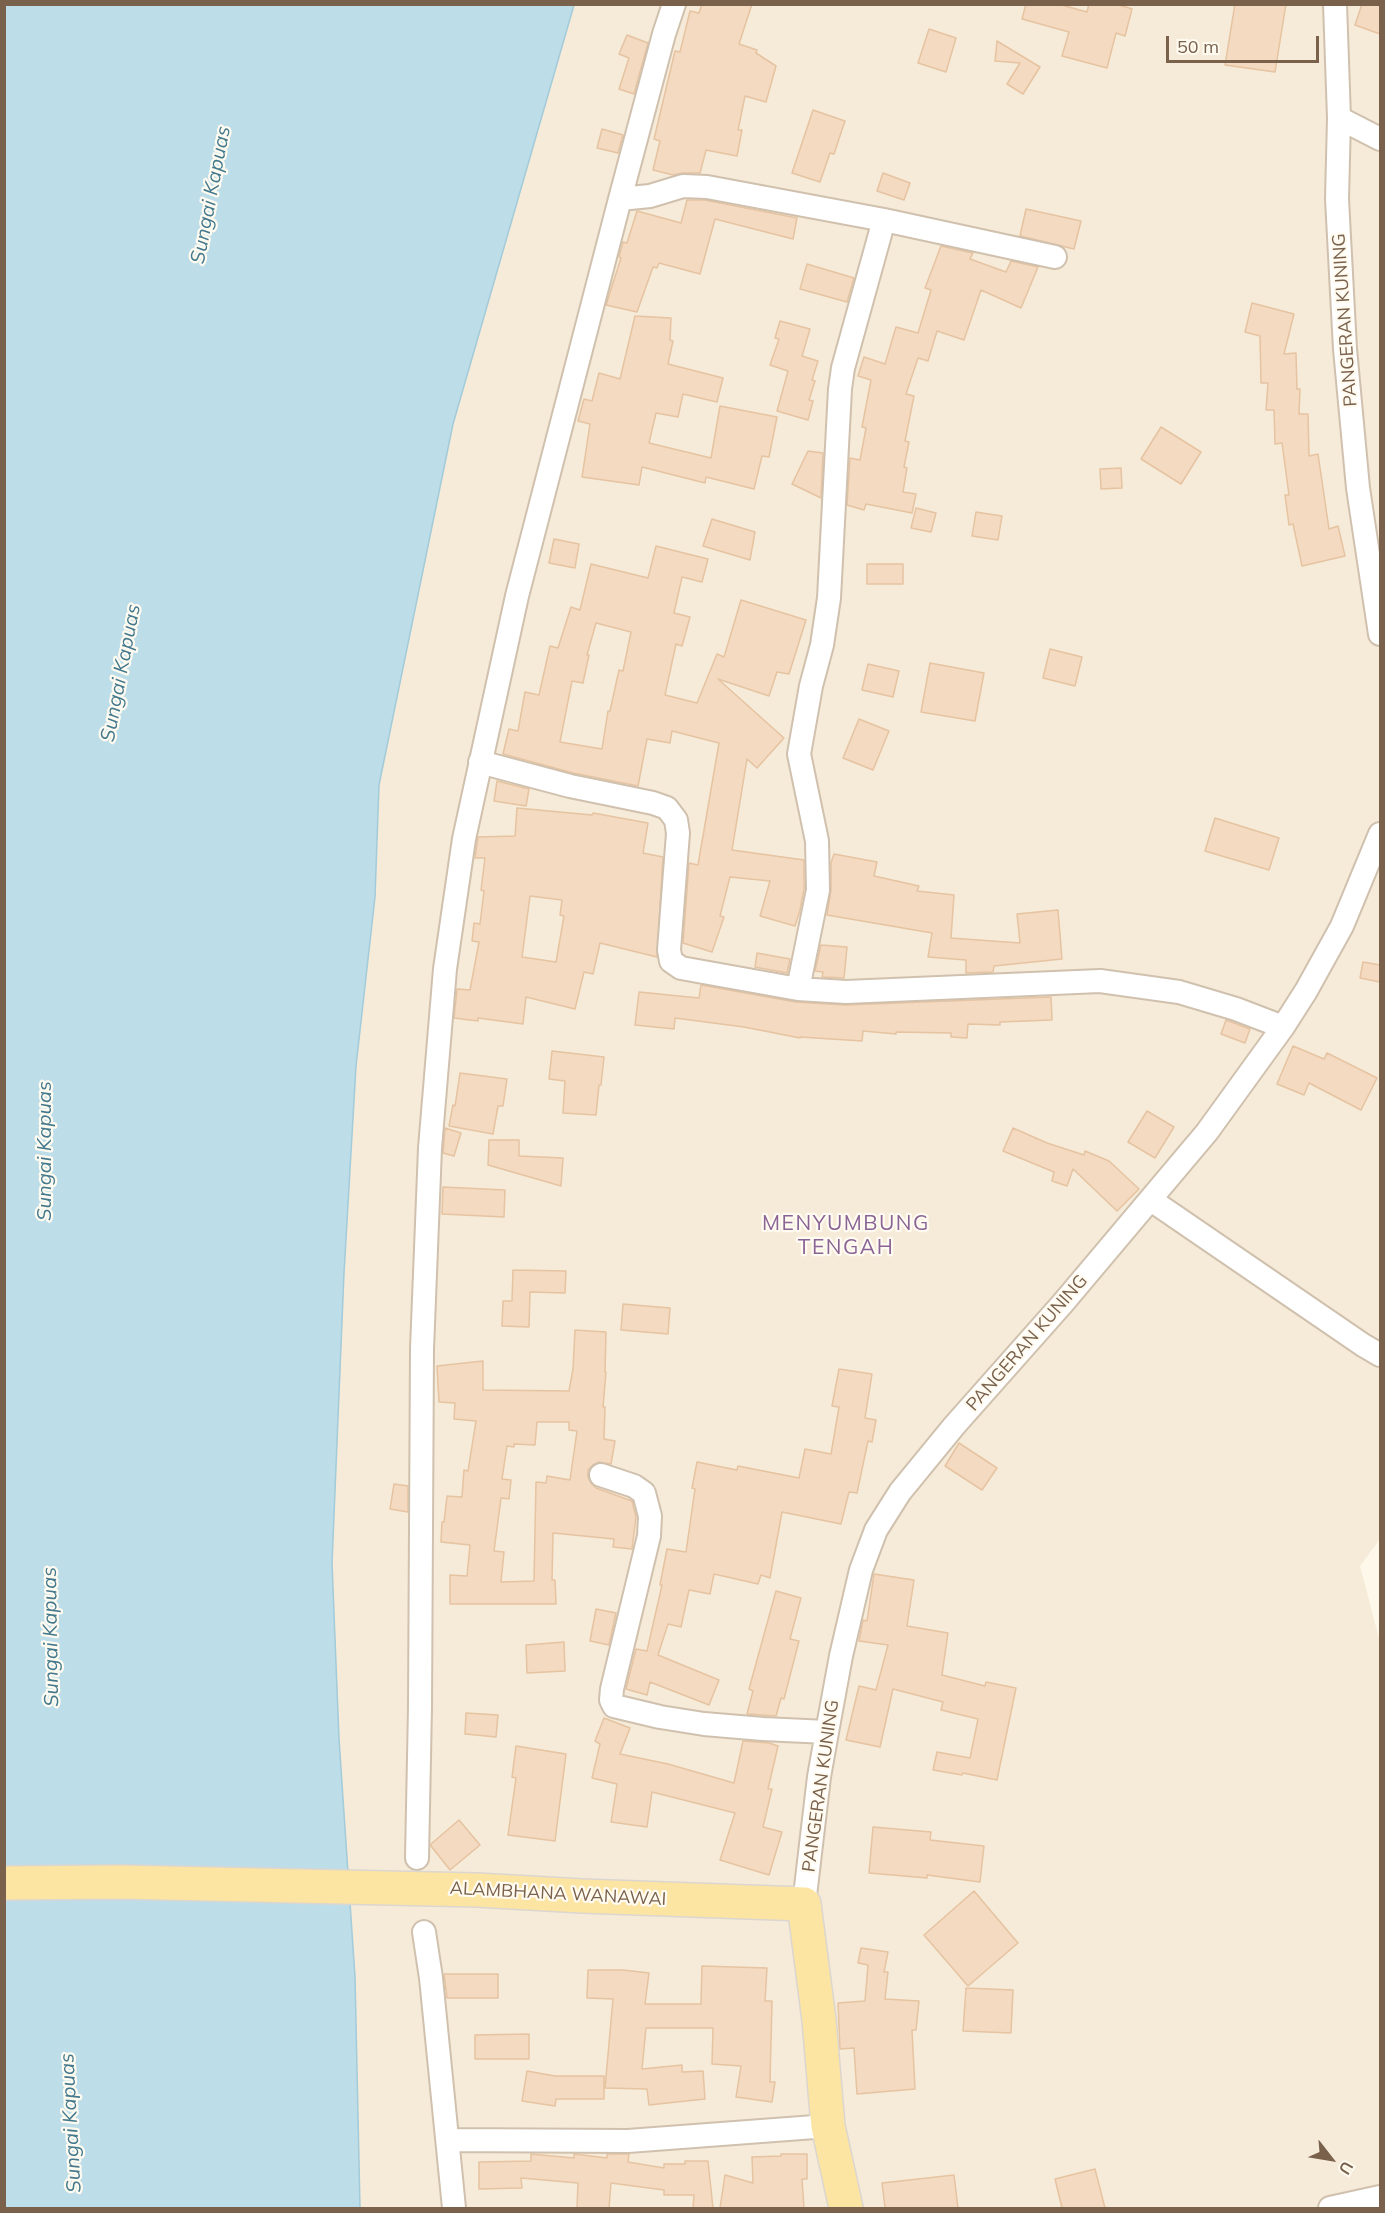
<!DOCTYPE html>
<style>
body{margin:0}
#map{position:relative;width:1385px;height:2213px;overflow:hidden;background:#fdf8ea;font-family:Mulish,sans-serif}
canvas{display:block}
.frame{position:absolute;inset:0;border:6px solid #79614c;pointer-events:none}
.north{position:absolute;left:1301px;top:2129px;width:60px;height:60px;-webkit-text-stroke:4px #fffbf1;paint-order:stroke;rotate:121deg;font-size:16px;font-weight:700;line-height:24px;text-align:center;color:#79614c}
.north::after{content:'';display:block;margin:auto;width:21px;height:27px;background:#79614c;clip-path:polygon(50% 0,100% 100%,50% 72%,0 100%)}
.scale{position:absolute;left:1166px;top:36px;width:153px;height:27px;box-sizing:border-box;border:3px solid #79614c;border-top:0;padding-left:8px;font-size:18px;line-height:21px;white-space:nowrap;color:#79614c;-webkit-text-stroke:4px #fffbf1;paint-order:stroke}
</style>
<div id="map">
<canvas width="1385" height="2213"></canvas>
<div class="frame"></div>
<div class="north">U</div>
<div class="scale">50 m</div>
</div>
<script>
const ctx = document.querySelector('canvas').getContext('2d');
ctx.lineJoin = 'round';
function fillPath(path, color) { ctx.fillStyle = color; ctx.fill(path, 'evenodd'); }
const poly = rows => new Path2D(rows.map(r => 'M' + r).join(''));
function stroke(path, color, width, dash) { ctx.strokeStyle = color; ctx.lineWidth = width; ctx.lineCap = dash ? 'butt' : 'round'; ctx.setLineDash(dash || []); ctx.stroke(path); }
function write(font, color, halo, rows, align = 'center') {
  ctx.font = font + ' Mulish,sans-serif'; ctx.lineWidth = 4.5; ctx.setLineDash([]); ctx.textBaseline = 'middle'; ctx.strokeStyle = halo; ctx.fillStyle = color; for (const [text, x, y, turn = 0] of rows) {
    ctx.save(); ctx.translate(x, y); ctx.rotate((+turn || 0) * Math.PI / 180); ctx.textAlign = isNaN(turn) ? turn : align; if (halo) ctx.strokeText(text, 0, 0); ctx.fillText(text, 0, 0); ctx.restore();
  }
}
fillPath(poly([
 [574,5,1380,5,1380,1539,1360,1566,1380,1642,1380,2208,360,2208,355,1977,339,1739,332,1563,344,1273,356,1066,375,897,379,785,453,424]
]), '#f5ebd8');
const water = poly([
 [5,5,574,5,453,424,379,785,375,897,356,1066,344,1273,332,1563,339,1739,355,1977,360,2208,5,2208,5,5]
]);
fillPath(water, '#bddde8');
stroke(water, '#a3cbda', 1.5);
const building = poly([
 [702,4,752,4,739,44,757,50,756,53,776,66,766,102,745,96,738,130,742,130,737,156,706,150,700,173,683,173,673,175,653,170,660,141,654,139,675,51,680,52,690,11,699,13,702,4],
 [1026,4,1058,4,1087,12,1089,4,1116,4,1132,9,1125,36,1116,33,1107,68,1062,56,1069,32,1022,19,1026,4],
 [1235,4,1286,4,1275,72,1225,65,1235,4],
 [1362,4,1380,4,1380,34,1355,25,1362,4],
 [929,29,956,38,946,72,918,63,929,29],
 [627,35,648,43,634,94,619,89,629,58,619,54,627,35],
 [997,41,1040,67,1023,94,1007,84,1020,63,995,61,997,41],
 [813,110,845,121,834,154,830,153,820,182,792,173,813,110],
 [602,129,623,135,618,153,597,148,602,129],
 [883,173,910,183,904,200,877,191,883,173],
 [687,200,705,200,797,218,793,239,715,219,700,274,659,263,657,268,653,267,637,312,606,305,621,258,619,257,623,242,627,243,637,211,681,223,687,200],
 [1026,209,1081,221,1074,249,1020,236,1026,209],
 [941,246,973,253,970,259,1006,272,1011,261,1038,267,1021,308,981,290,964,340,937,331,928,361,918,358,906,394,914,396,905,441,909,442,904,467,907,468,903,492,916,494,912,513,866,504,864,510,847,505,850,458,860,460,866,428,862,427,871,380,858,376,864,357,885,364,896,327,918,333,931,290,925,288,941,246],
 [807,264,854,278,847,302,800,289,807,264],
 [1252,303,1294,314,1284,354,1296,353,1297,389,1300,389,1299,414,1308,414,1309,456,1318,454,1329,529,1338,526,1345,556,1302,566,1293,524,1289,525,1285,495,1289,495,1282,443,1275,444,1274,410,1266,410,1268,383,1261,383,1260,336,1245,332,1252,303],
 [635,316,671,318,670,340,673,341,668,364,723,378,717,402,683,394,678,417,656,413,649,443,711,458,720,406,777,417,769,457,762,456,754,489,706,477,705,483,642,467,639,485,582,477,590,424,578,421,584,399,592,401,599,373,620,379,635,316],
 [780,321,810,329,802,356,818,361,812,380,815,381,809,400,813,401,808,420,777,411,788,371,770,365,779,339,775,338,780,321],
 [1161,427,1201,452,1181,484,1141,459,1161,427],
 [808,451,823,453,821,498,792,484,808,451],
 [1121,468,1122,488,1101,489,1100,469,1121,468],
 [916,508,936,513,931,532,911,528,916,508],
 [976,512,1002,516,998,540,972,536,976,512],
 [712,519,755,532,750,560,703,546,712,519],
 [554,539,579,544,575,568,549,563,554,539],
 [656,546,708,559,702,582,682,577,674,613,690,617,682,646,676,644,665,695,697,703,717,654,724,657,741,600,806,620,789,674,777,672,769,696,718,679,784,738,757,768,747,759,732,850,804,860,804,889,800,910,795,926,760,916,770,881,730,877,720,916,724,917,712,952,683,943,689,863,698,865,719,743,672,731,670,743,647,739,638,786,573,773,503,754,509,729,518,731,525,692,539,695,550,646,558,648,571,607,580,610,591,564,648,578,656,546],
 [596,623,631,632,623,671,619,670,610,711,608,711,602,749,560,742,572,681,583,683,589,655,587,655,596,623],
 [867,564,903,564,903,584,867,584,867,564],
 [1050,649,1082,657,1075,686,1043,678,1050,649],
 [930,663,984,673,975,721,921,712,930,663],
 [868,664,899,671,893,697,862,690,868,664],
 [859,719,889,731,873,770,843,758,859,719],
 [497,781,529,789,526,806,494,801,497,781],
 [517,808,592,815,593,813,648,823,643,853,663,857,657,957,600,943,593,974,584,972,575,1009,526,997,523,1024,478,1018,478,1021,454,1018,457,989,470,990,479,942,472,941,474,923,480,924,484,891,481,890,485,858,475,858,478,837,515,836,517,808],
 [530,896,562,900,560,915,564,916,556,962,522,957,530,896],
 [1215,818,1279,838,1269,870,1205,851,1215,818],
 [834,854,877,862,874,876,919,886,917,891,954,895,951,938,1020,943,1017,914,1058,910,1062,959,994,966,993,972,966,973,966,960,928,957,932,933,827,915,831,890,831,863,834,854],
 [821,945,847,947,844,978,822,977,823,972,815,971,821,945],
 [757,953,790,959,787,973,755,967,757,953],
 [1363,962,1380,965,1380,982,1360,978,1363,962],
 [701,985,796,1002,845,1005,1051,997,1052,1020,1000,1022,1000,1025,968,1024,967,1038,951,1037,951,1033,896,1032,896,1034,863,1031,862,1041,800,1037,800,1038,744,1027,675,1018,674,1029,635,1025,639,992,699,998,701,985],
 [1226,1020,1250,1029,1245,1043,1221,1034,1226,1020],
 [1293,1046,1324,1059,1327,1053,1377,1078,1361,1110,1309,1083,1304,1095,1277,1084,1293,1046],
 [552,1051,604,1057,601,1085,599,1085,596,1115,563,1113,565,1081,549,1079,552,1051],
 [460,1073,507,1079,503,1106,498,1106,493,1134,449,1126,453,1105,455,1106,460,1073],
 [1147,1111,1174,1127,1155,1158,1128,1142,1147,1111],
 [445,1128,461,1133,454,1156,443,1153,445,1128],
 [1013,1128,1047,1143,1084,1155,1085,1151,1109,1161,1139,1189,1117,1211,1073,1169,1067,1186,1052,1181,1054,1172,1003,1151,1013,1128],
 [489,1140,519,1140,519,1156,563,1158,561,1186,488,1165,489,1140],
 [443,1187,505,1190,504,1217,442,1214,443,1187],
 [513,1270,566,1271,565,1293,530,1292,529,1327,502,1326,503,1301,512,1301,513,1270],
 [623,1304,670,1308,668,1334,621,1330,623,1304],
 [575,1330,606,1332,605,1372,606,1372,603,1407,605,1407,604,1439,615,1441,611,1464,599,1462,593,1465,588,1470,588,1477,591,1483,596,1488,632,1501,636,1517,632,1549,613,1547,614,1539,553,1533,552,1580,555,1580,556,1604,450,1604,450,1575,467,1576,470,1545,441,1542,442,1522,444,1522,447,1496,462,1497,464,1470,468,1471,476,1421,454,1419,455,1403,439,1402,437,1366,483,1361,483,1390,569,1391,573,1369,575,1330],
 [537,1422,569,1422,569,1430,577,1431,570,1480,547,1476,546,1483,536,1482,534,1581,501,1582,504,1552,494,1551,501,1498,509,1499,511,1480,502,1479,507,1446,514,1447,514,1444,535,1445,537,1422],
 [839,1369,872,1374,865,1418,876,1420,872,1442,868,1441,857,1493,849,1492,841,1524,782,1512,770,1578,761,1575,758,1584,714,1574,710,1594,689,1590,681,1627,668,1624,658,1655,719,1680,709,1705,650,1682,647,1695,626,1689,636,1649,647,1651,662,1585,660,1585,667,1549,686,1552,695,1489,692,1488,697,1462,737,1470,738,1466,799,1478,805,1449,831,1454,839,1407,832,1406,839,1369],
 [959,1443,997,1468,982,1490,945,1466,959,1443],
 [394,1484,408,1486,408,1512,390,1509,394,1484],
 [874,1574,914,1580,907,1626,948,1633,942,1675,985,1686,986,1682,1016,1688,997,1780,963,1773,962,1775,933,1770,937,1752,970,1758,978,1719,941,1710,943,1702,893,1689,880,1747,846,1740,859,1686,876,1690,888,1645,859,1641,863,1620,867,1621,874,1574],
 [776,1591,801,1598,790,1639,799,1641,784,1699,781,1698,776,1716,747,1714,753,1691,749,1689,776,1591],
 [596,1609,616,1613,609,1645,590,1641,596,1609],
 [564,1642,565,1671,527,1673,526,1645,564,1642],
 [466,1713,498,1715,496,1737,465,1734,466,1713],
 [604,1718,630,1728,620,1754,668,1764,734,1783,743,1741,769,1743,778,1746,768,1789,772,1789,763,1827,782,1832,769,1875,720,1860,735,1813,652,1792,647,1827,611,1822,617,1784,592,1778,600,1744,595,1741,604,1718],
 [516,1746,566,1754,555,1841,508,1835,516,1778,512,1777,516,1746],
 [459,1820,480,1845,450,1870,431,1846,431,1844,459,1820],
 [873,1827,931,1832,930,1840,984,1846,980,1882,927,1875,927,1878,869,1873,873,1827],
 [974,1891,1018,1943,968,1986,924,1935,974,1891],
 [861,1948,888,1952,884,1972,888,1972,885,1999,919,2001,916,2030,912,2030,915,2089,857,2094,854,2048,840,2049,838,2003,865,2001,868,1965,858,1963,861,1948],
 [702,1966,767,1968,765,2001,772,2001,770,2082,775,2082,772,2102,736,2097,741,2066,712,2064,713,2028,646,2028,642,2069,682,2065,682,2072,703,2071,705,2099,649,2105,647,2089,605,2088,613,1999,587,1998,588,1970,623,1970,649,1973,645,2004,701,2004,702,1966],
 [444,1974,498,1974,498,1998,447,1998,444,1974],
 [966,1988,1013,1990,1011,2033,963,2031,966,1988],
 [529,2034,529,2059,475,2059,475,2035,529,2034],
 [527,2071,555,2076,604,2076,604,2099,556,2099,555,2106,522,2101,527,2071],
 [531,2154,574,2158,574,2154,607,2158,607,2154,629,2154,628,2162,664,2168,664,2164,685,2164,685,2161,708,2161,713,2208,693,2208,694,2195,664,2195,664,2190,611,2183,609,2208,577,2208,578,2183,521,2178,522,2188,479,2189,479,2162,531,2161,531,2154],
 [781,2154,807,2154,807,2179,802,2179,804,2208,720,2208,725,2175,753,2183,752,2157,781,2156,781,2154],
 [1095,2169,1105,2208,1062,2208,1055,2179,1095,2169],
 [954,2175,958,2208,885,2208,882,2183,954,2175]
]);
fillPath(building, '#f3dac1');
stroke(building, '#e6c3a1', 1.5);
const street = poly([
 [1335,4,1339,118,1337,199,1345,349,1358,488,1380,634],
 [1339,118,1380,139],
 [620,199,650,196,683,186,707,187,884,220,1055,257],
 [480,762,570,786,653,803,667,808,676,820,678,833,669,950,671,961,681,968,798,989,846,992,1100,981,1179,992,1236,1009,1283,1027],
 [798,989,818,890,817,841,799,754,811,686,822,645,829,598,840,389,843,368,884,220],
 [1151,1200,1363,1345,1380,1355],
 [601,1475,634,1486,644,1493,650,1516,649,1536,612,1689,611,1700,614,1706,660,1717,704,1724,763,1729,827,1732],
 [417,1858,420,1707,422,1349,430,1148,445,969,464,839,517,596,620,199,664,34,674,4],
 [804,1904,819,1777,827,1732,841,1656,861,1570,876,1530,900,1492,954,1426,1063,1303,1207,1132,1283,1027,1306,991,1342,926,1380,834],
 [424,1932,431,1978,454,2208],
 [448,2140,628,2141,828,2126],
 [1330,2208,1380,2197]
]);
const primary = poly([
 [4,1883,120,1882,477,1890,582,1896,804,1904,819,2020,828,2126,846,2208]
]);
stroke(street, '#d0c1ae', 26);
stroke(primary, '#dcd6d0', 36);
stroke(street, '#fff', 22);
stroke(primary, '#fce4a2', 33);
write('18px', '#79614c', '#fffbf1', [
 ["PANGERAN KUNING",1345,320,-94],
 ["PANGERAN KUNING",1027,1343,-49],
 ["PANGERAN KUNING",821,1786,-82],
 ["ALAMBHANA WANAWAI",558,1894,3]
]);
write('italic 20px', '#44798d', '#fffbf1', [
 ["Sungai Kapuas",211,195,-79],
 ["Sungai Kapuas",121,673,-79],
 ["Sungai Kapuas",45,1151,-90],
 ["Sungai Kapuas",51,1637,-91],
 ["Sungai Kapuas",71,2123,-93]
]);
ctx.letterSpacing = '1.5px';
write('21px', '#8a6495', '#fffbf1', [
 ["MENYUMBUNG",846,1224],
 ["TENGAH",846,1248]
]);
ctx.letterSpacing = '0px';
</script>
